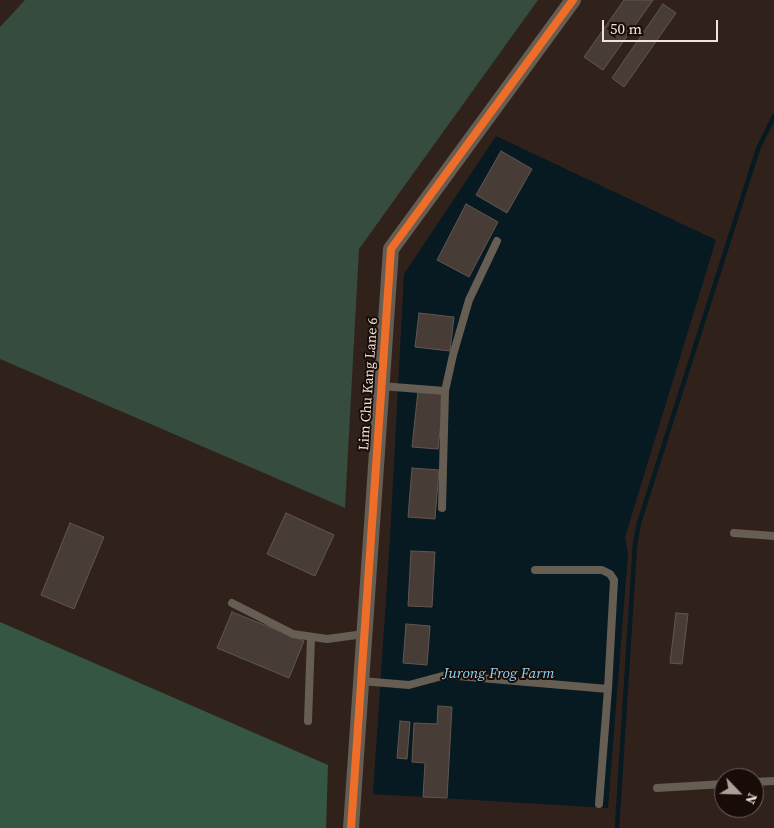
<!DOCTYPE html>
<style>
body{margin:0}
#map{position:relative;width:774px;height:828px;overflow:hidden;background:#30221b;font-family:"Source Serif 4",serif}
canvas{display:block}
.north{position:absolute;left:714px;top:768px;width:50px;height:50px;box-sizing:border-box;background:#170c07;border:1px solid #6f625b;border-radius:50%;rotate:114deg;font-size:14px;font-weight:700;line-height:20px;text-align:center;color:#f4e2da}
.north::after{content:'';display:block;margin:auto;width:18px;height:22px;background:#af9f97;clip-path:polygon(50% 0,100% 100%,50% 72%,0 100%)}
.scale{position:absolute;left:602px;top:20px;width:116px;height:22px;box-sizing:border-box;border:2px solid #f4e2da;border-top:0;padding-left:6px;font-size:15px;line-height:18px;white-space:nowrap;color:#f4e2da;-webkit-text-stroke:4px #170c07;paint-order:stroke}
</style>
<div id="map">
<canvas width="774" height="828"></canvas>
<div class="north">N</div>
<div class="scale">50 m</div>
</div>
<script>
const ctx = document.querySelector('canvas').getContext('2d');
ctx.lineJoin = 'round';
function fillPath(path, color) { ctx.fillStyle = color; ctx.fill(path, 'evenodd'); }
const poly = rows => new Path2D(rows.map(r => 'M' + r).join(''));
function stroke(path, color, width, dash) { ctx.strokeStyle = color; ctx.lineWidth = width; ctx.lineCap = dash ? 'butt' : 'round'; ctx.setLineDash(dash || []); ctx.stroke(path); }
function write(font, color, halo, rows, align = 'center') {
  ctx.font = font + ' "Source Serif 4",serif'; ctx.lineWidth = 4; ctx.setLineDash([]); ctx.textBaseline = 'middle'; ctx.strokeStyle = halo; ctx.fillStyle = color; for (const [text, x, y, turn = 0] of rows) {
    ctx.save(); ctx.translate(x, y); ctx.rotate((+turn || 0) * Math.PI / 180); ctx.textAlign = isNaN(turn) ? turn : align; if (halo) ctx.strokeText(text, 0, 0); ctx.fillText(text, 0, 0); ctx.restore();
  }
}
fillPath(poly([
 [25,0,538,0,359,249,345,508,0,359,0,27]
]), '#354c3e');
fillPath(poly([
 [0,622,328,765,326,828,0,828]
]), '#355643');
fillPath(poly([
 [496,136,716,240,625,537,628,554,608,808,373,794,390,538,404,274]
]), '#071921');
stroke(poly([
 [617,828,635,544,639,523,758,149,774,116]
]), '#071921', 4.5);
const building = poly([
 [624,0,653,0,603,70,584,57,624,0],
 [663,4,676,13,624,87,612,78,663,4],
 [501,151,532,169,507,213,476,195,501,151],
 [466,204,498,222,469,277,437,260,466,204],
 [419,313,454,317,450,351,415,347,419,313],
 [418,391,444,394,438,449,412,447,418,391],
 [412,468,439,470,435,519,408,517,412,468],
 [286,513,334,535,315,576,267,554,286,513],
 [70,523,104,537,74,609,41,595,70,523],
 [411,551,435,552,432,607,408,606,411,551],
 [232,612,304,641,289,678,217,648,232,612],
 [676,613,688,614,682,664,670,663,676,613],
 [406,624,430,626,427,665,403,663,406,624],
 [438,706,452,707,447,798,423,797,425,763,412,762,414,723,437,724,438,706],
 [400,721,410,722,407,759,397,758,400,721]
]);
fillPath(building, '#483c36');
stroke(building, '#625650', 1);
stroke(poly([
 [381,386,445,391],
 [442,508,445,391,453,355,469,300,497,241],
 [734,533,774,536],
 [535,570,602,570,610,574,614,580,608,689,599,804],
 [232,603,293,634,327,639,364,634],
 [361,681,409,685,446,675,608,689],
 [308,721,311,637],
 [754,782,774,781],
 [657,788,724,784]
]), '#665d53', 8);
stroke(poly([
 [351,828,391,249,573,0]
]), '#665d53', 16);
stroke(poly([
 [351,828,391,249,573,0]
]), '#ee6e29', 8);
write('14px', '#f4e2da', '#170c07', [
 ["Lim Chu Kang Lane 6",369,384,-86]
]);
write('italic 15px', '#8dd5f9', '#170c07', [
 ["Jurong Frog Farm",499,674]
]);
</script>
